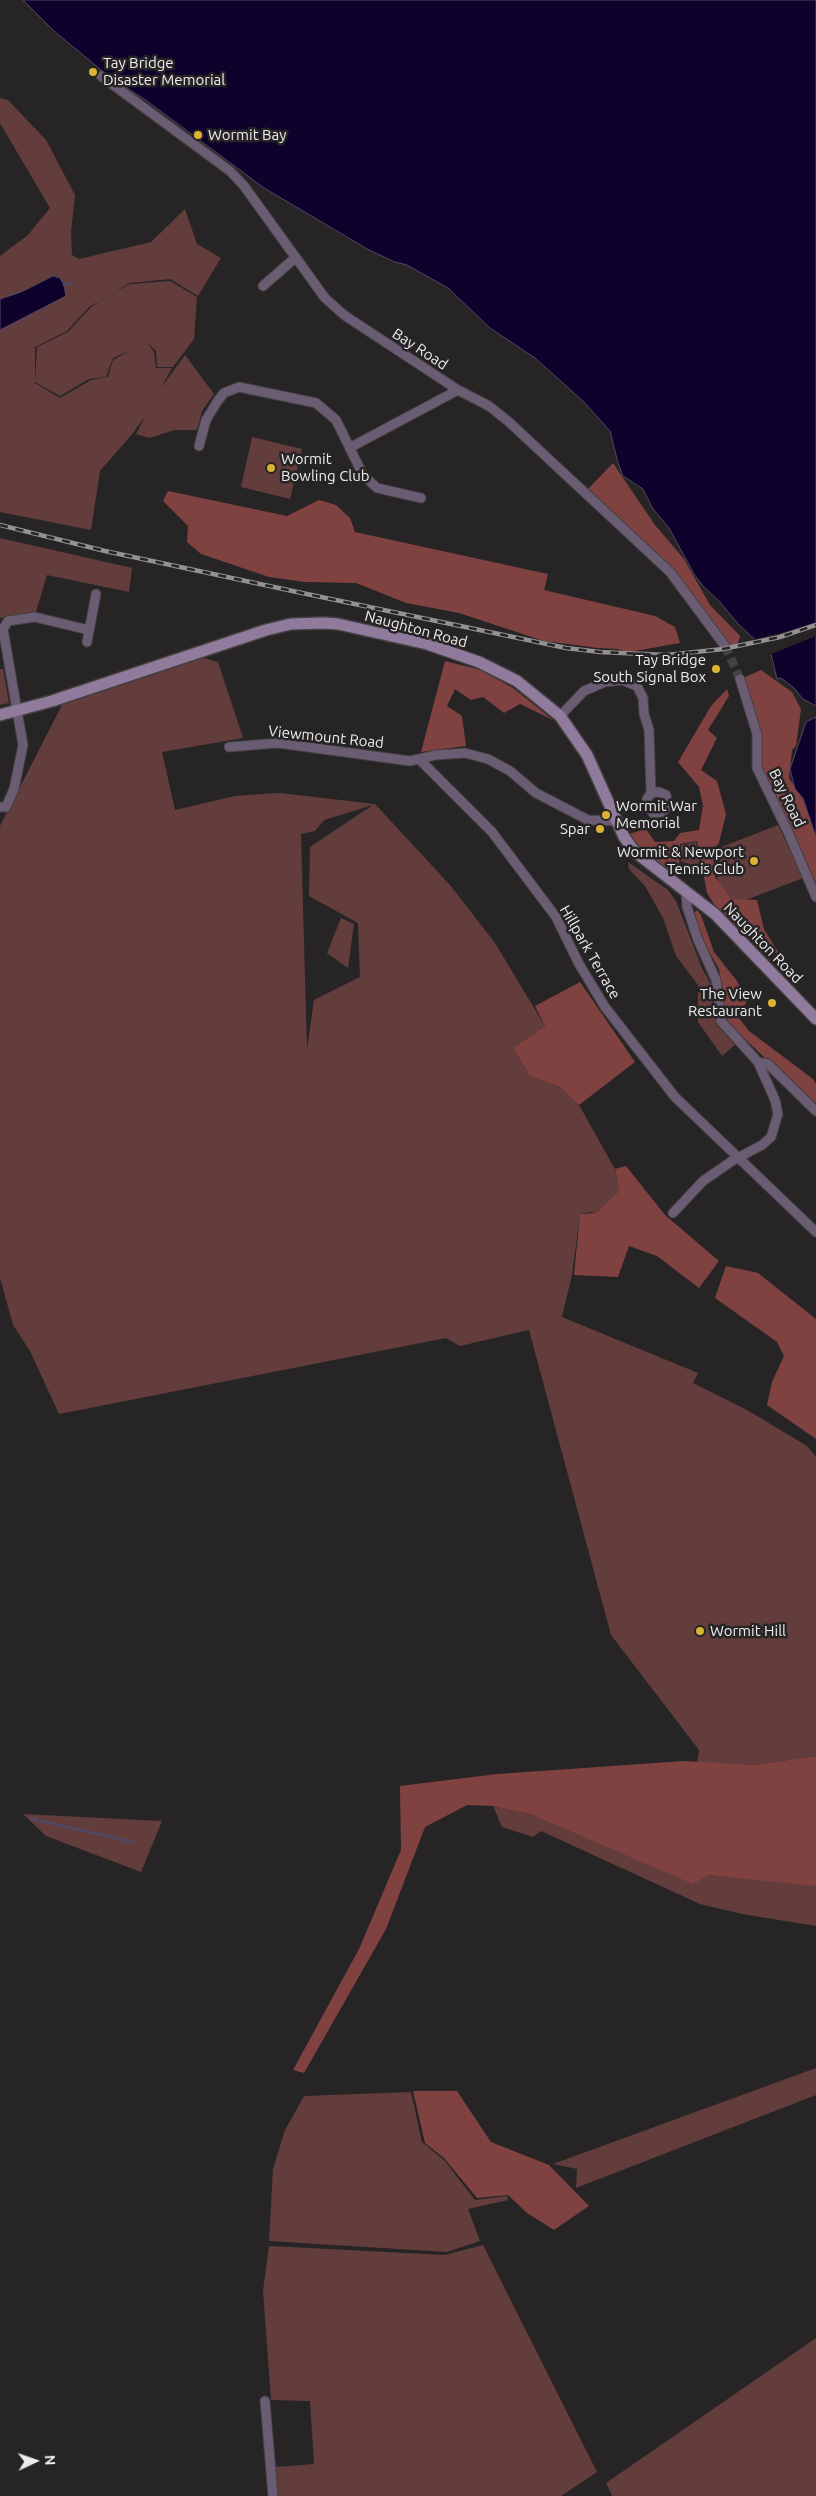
<!DOCTYPE html>
<style>
body{margin:0}
#map{position:relative;width:816px;height:2496px;overflow:hidden;background:#272426;font-family:Ubuntu,sans-serif}
canvas{display:block}
.north{position:absolute;left:10px;top:2436px;width:50px;height:50px;-webkit-text-stroke:4px #272426;paint-order:stroke;rotate:87deg;font-size:14px;font-weight:700;line-height:20px;text-align:center;color:#edeced}
.north::after{content:'';display:block;margin:auto;width:18px;height:22px;background:#edeced;clip-path:polygon(50% 0,100% 100%,50% 72%,0 100%)}
</style>
<div id="map">
<canvas width="816" height="2496"></canvas>
<div class="north">N</div>
</div>
<script>
const ctx = document.querySelector('canvas').getContext('2d');
ctx.lineJoin = 'round';
function fillPath(path, color) { ctx.fillStyle = color; ctx.fill(path, 'evenodd'); }
const poly = rows => new Path2D(rows.map(r => 'M' + r).join(''));
function stroke(path, color, width, dash) { ctx.strokeStyle = color; ctx.lineWidth = width; ctx.lineCap = dash ? 'butt' : 'round'; ctx.setLineDash(dash || []); ctx.stroke(path); }
function write(font, color, halo, rows, align = 'center') {
  ctx.font = font + ' Ubuntu,sans-serif'; ctx.lineWidth = 5; ctx.setLineDash([]); ctx.textBaseline = 'middle'; ctx.strokeStyle = halo; ctx.fillStyle = color; for (const [text, x, y, turn = 0] of rows) {
    ctx.save(); ctx.translate(x, y); ctx.rotate((+turn || 0) * Math.PI / 180); ctx.textAlign = isNaN(turn) ? turn : align; if (halo) ctx.strokeText(text, 0, 0); ctx.fillText(text, 0, 0); ctx.restore();
  }
}
fillPath(poly([
 [0,98,8,100,46,140,75,195,71,232,72,255,79,259,151,242,185,209,197,244,221,258,198,296,170,279,130,283,89,307,67,331,35,347,35,383,60,398,91,380,108,377,113,360,131,350,113,358,106,377,89,379,60,396,35,382,37,347,68,332,90,308,102,299,130,284,170,281,197,297,194,339,173,367,157,367,156,351,147,342,154,352,156,368,172,368,161,388,185,355,214,394,202,411,197,430,175,430,149,438,139,435,136,434,146,415,133,433,100,471,91,530,0,512,0,256,28,235,50,208,0,123],
 [252,437,302,449,290,499,241,487],
 [0,538,132,568,129,592,47,575,36,612,0,618],
 [200,657,218,662,243,738,162,752,175,810,235,796,262,794,280,793,375,804,450,885,495,943,545,1026,513,1048,530,1076,560,1087,579,1105,615,1169,619,1191,596,1213,590,1212,580,1214,572,1275,562,1317,698,1373,693,1383,747,1410,807,1446,816,1457,816,1756,754,1765,697,1764,699,1750,611,1635,529,1330,460,1346,446,1338,59,1414,30,1351,13,1325,0,1278,0,826,62,705],
 [373,805,310,847,309,896,358,923,360,977,314,1000,307,1049,301,834,315,831,324,820],
 [0,669,3,669,9,703,0,705],
 [778,825,803,878,725,908,711,854,719,848],
 [696,842,701,869,681,861,681,845],
 [628,862,668,890,676,901,702,968,711,985,712,1006,717,1025,735,1045,722,1056,698,1022,698,985,676,956,663,918,645,886,629,869],
 [341,918,354,924,348,968,327,953],
 [493,1806,533,1815,708,1875,816,1884,816,1926,742,1914,700,1904,541,1831,533,1837,502,1827],
 [23,1814,162,1821,141,1872,46,1836],
 [816,2068,816,2095,576,2188,577,2169,553,2164],
 [411,2092,422,2142,445,2161,475,2200,507,2196,508,2200,468,2209,480,2241,447,2252,269,2241,273,2169,285,2130,304,2096],
 [483,2245,597,2472,561,2496,278,2496,275,2467,314,2464,310,2401,271,2400,263,2291,269,2246,445,2255],
 [816,2338,816,2496,612,2496,606,2483]
]), '#633d3c');
fillPath(poly([
 [613,463,655,525,684,559,710,605,740,636,737,648,731,649,674,572,587,490],
 [168,491,287,516,319,500,336,505,350,518,355,532,548,574,544,590,655,616,675,627,680,643,629,652,617,649,598,648,544,641,459,613,406,603,356,583,305,582,269,577,201,554,187,542,188,526,163,501],
 [445,661,481,670,513,688,553,720,520,704,504,713,483,697,471,700,455,689,447,706,462,716,466,746,421,752],
 [761,670,792,692,801,709,796,746,792,750,789,778,802,798,816,833,816,889,759,762,762,740,743,678],
 [727,689,729,696,708,730,717,738,701,770,717,781,726,814,719,843,712,851,715,877,731,899,757,900,764,929,778,952,767,957,714,904,707,893,697,841,680,844,679,868,671,874,640,852,629,834,646,829,655,842,674,841,680,833,699,830,703,806,699,787,678,762,711,706],
 [697,910,701,915,714,952,737,981,747,1001,738,1017,749,1031,813,1079,816,1084,816,1106,730,1025,725,1014,719,969,705,944,694,913],
 [580,982,635,1062,579,1105,560,1087,530,1076,513,1048,545,1026,535,1006],
 [626,1166,665,1215,719,1261,699,1288,657,1256,629,1246,618,1277,574,1275,580,1214,596,1213,619,1191,615,1169],
 [726,1266,758,1273,816,1319,816,1439,767,1405,772,1382,784,1356,777,1342,715,1298],
 [816,1756,816,1886,708,1875,693,1884,533,1815,493,1806,467,1805,425,1827,386,1929,304,2073,293,2070,359,1949,401,1850,400,1786,497,1774,684,1761,754,1765],
 [413,2091,457,2091,491,2142,549,2165,589,2206,554,2230,527,2213,508,2195,477,2198,444,2158,425,2143]
]), '#7f4241');
const water = poly([
 [23,0,816,0,816,706,803,699,794,688,781,678,777,679,771,654,739,625,719,601,703,586,694,574,669,528,653,509,643,489,623,476,618,463,610,431,584,402,535,358,490,328,448,288,407,265,395,262,369,250,264,188,147,101,106,74,54,31,23,0],
 [53,276,60,278,64,285,66,296,0,330,0,299,21,292,53,276],
 [816,717,816,837,803,798,795,789,790,769,806,722,816,717]
]);
fillPath(water, '#0e012b');
stroke(water, '#514865', 1);
fillPath(poly([
 [816,622,816,636,769,655,751,640,788,631]
]), '#272426');
stroke(poly([
 [64,285,71,283],
 [32,1819,133,1842]
]), '#514865', 2.5);
stroke(poly([
 [725,646,740,679]
]), '#454244', 9, [9, 4.5]);
const street = poly([
 [101,76,230,171,244,186,325,298,344,315,458,390,489,406,509,422,670,572,725,646],
 [263,286,295,258],
 [199,446,206,420,217,402,224,393,239,387,316,403,336,420,363,475,377,488,421,498],
 [351,447,458,390],
 [87,642,96,594],
 [740,679,757,734,757,768,788,832,816,897],
 [560,716,584,691,605,682,622,680,637,686,643,698,644,714,649,730,651,793,647,799,647,806,653,813,663,812,668,805,666,795,659,792,651,793],
 [229,747,278,743,410,761,436,755,465,753,488,759,510,771,536,793,588,820,617,821],
 [420,760,492,832,556,917,579,964,605,1007,675,1097,816,1232],
 [0,807,6,807,14,789,23,745,3,629,8,621,35,617,89,630],
 [758,1062,768,1064,816,1111],
 [673,1213,703,1181,732,1161,762,1145,771,1137,778,1114,775,1100,758,1062,721,1021,716,980,698,940,687,907,686,893],
 [265,2401,273,2496]
]);
const secondary = poly([
 [0,715,52,701,266,630,291,624,324,623,338,624,427,644,479,662,517,681,560,716,587,755,624,837,635,852,715,914,816,1019]
]);
stroke(street, '#434042', 11);
stroke(secondary, '#434042', 14);
stroke(street, '#6a5c72', 9);
stroke(secondary, '#907b9d', 11);
const rail = poly([
 [0,525,105,551,302,593,566,648,600,652,667,655,723,649,780,637,816,625]
]);
stroke(rail, '#939192', 4.5);
stroke(rail, '#272426', 2.5, [8]);
for (const [x, y, r, color] of [
 [93,72,5,"#dab333"],
 [198,135,5,"#dab333"],
 [271,468,5,"#dab333"],
 [716,669,5,"#dab333"],
 [606,815,5,"#dab333"],
 [600,829,5,"#dab333"],
 [754,861,5,"#dab333"],
 [772,1003,5,"#dab333"],
 [700,1631,5,"#dab333"]
]) { const dot = new Path2D(); dot.arc(x, y, r, 0, 2 * Math.PI); ctx.fillStyle = color; ctx.fill(dot); stroke(dot, '#272426', 2); }
write('15px', '#edeced', '#272426', [
 ["Tay Bridge",103,63],
 ["Disaster Memorial",103,80],
 ["Wormit Bay",208,135],
 ["Wormit",281,459],
 ["Bowling Club",281,476],
 ["Tay Bridge",706,660,"right"],
 ["South Signal Box",706,677,"right"],
 ["Wormit War",616,806],
 ["Memorial",616,823],
 ["Spar",590,829,"right"],
 ["Wormit & Newport",744,852,"right"],
 ["Tennis Club",744,869,"right"],
 ["The View",762,994,"right"],
 ["Restaurant",762,1011,"right"],
 ["Wormit Hill",710,1631]
], 'left');
write('15px', '#edeced', '#272426', [
 ["Bay Road",420,349,33],
 ["Naughton Road",416,629,15],
 ["Viewmount Road",326,737,6],
 ["Bay Road",787,798,64],
 ["Naughton Road",763,943,46],
 ["Hillpark Terrace",590,952,60]
]);
</script>
